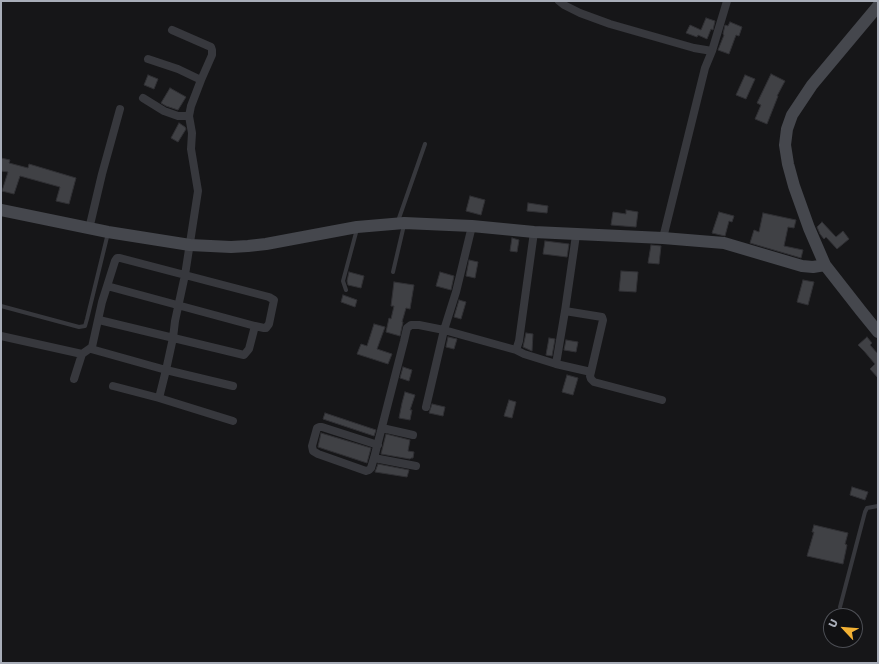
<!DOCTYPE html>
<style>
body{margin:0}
#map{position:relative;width:879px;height:664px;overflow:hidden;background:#161618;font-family:Poppins,sans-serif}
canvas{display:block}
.frame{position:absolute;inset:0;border:2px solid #a8adb8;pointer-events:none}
.north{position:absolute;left:823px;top:608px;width:40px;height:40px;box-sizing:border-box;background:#111113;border:1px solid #4d4f55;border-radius:50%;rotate:296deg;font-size:11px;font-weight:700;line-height:16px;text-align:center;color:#a8adb8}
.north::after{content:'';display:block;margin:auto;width:14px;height:18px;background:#f2b134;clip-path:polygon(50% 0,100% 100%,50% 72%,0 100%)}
</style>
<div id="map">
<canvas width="879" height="664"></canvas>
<div class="frame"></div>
<div class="north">U</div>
</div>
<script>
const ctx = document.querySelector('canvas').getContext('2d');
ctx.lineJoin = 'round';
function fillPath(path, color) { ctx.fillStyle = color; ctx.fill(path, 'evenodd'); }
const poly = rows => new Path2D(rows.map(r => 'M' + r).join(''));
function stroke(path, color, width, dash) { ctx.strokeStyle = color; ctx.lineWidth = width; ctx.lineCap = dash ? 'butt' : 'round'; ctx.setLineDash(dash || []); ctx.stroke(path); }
const building = poly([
 [706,18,715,21,713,30,711,29,707,39,698,35,697,37,686,33,690,25,701,30,706,18],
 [730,22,742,27,739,36,736,35,729,54,718,50,724,35,723,34,725,25,728,26,730,22],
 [771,74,785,81,777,96,778,96,767,124,755,119,761,105,757,103,771,74],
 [148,75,158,79,154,89,144,85,148,75],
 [745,75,755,79,746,99,736,95,745,75],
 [170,88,186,97,178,110,166,106,161,103,170,88],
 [179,123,185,127,186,129,178,142,171,138,179,123],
 [1,158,10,160,9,163,28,168,29,164,76,178,69,204,56,201,60,187,20,176,14,194,2,191,8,172,1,171,1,158],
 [470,196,485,200,481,215,466,211,470,196],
 [528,203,548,206,547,213,527,211,528,203],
 [626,210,638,212,636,227,611,225,613,212,626,214,626,210],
 [719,212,734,216,732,222,729,221,725,236,712,233,719,212],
 [763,213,796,220,794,228,788,227,784,246,803,250,801,258,750,243,754,230,759,232,763,213],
 [822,222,836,237,843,231,849,239,837,249,826,237,824,239,820,234,817,227,822,222],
 [512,238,519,240,517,252,510,251,512,238],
 [545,241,569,244,567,257,543,254,545,241],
 [651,245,661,246,659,264,648,263,651,245],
 [469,260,478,262,475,278,466,276,469,260],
 [621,271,638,272,636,292,619,291,621,271],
 [349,272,364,276,361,288,348,285,347,281,349,272],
 [440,272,454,276,451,290,436,286,440,272],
 [803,280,814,282,808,305,797,302,803,280],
 [394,282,414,285,410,309,406,308,402,322,403,322,400,336,386,332,389,318,391,319,394,306,391,306,394,282],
 [343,295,357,300,355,307,341,302,343,295],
 [459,300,466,302,461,319,454,317,459,300],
 [374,324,385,327,377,349,392,354,388,364,357,354,361,344,367,346,374,324],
 [526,333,533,334,532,351,523,347,526,333],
 [448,337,457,339,454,349,446,347,448,337],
 [867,337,872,343,870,345,878,354,878,378,870,369,875,364,864,351,858,345,867,337],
 [549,338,555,339,552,356,546,355,549,338],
 [566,340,578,342,576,352,564,350,566,340],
 [403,367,412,370,409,381,400,378,403,367],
 [567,375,578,378,573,395,562,392,567,375],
 [405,392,415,395,410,410,412,410,410,420,399,418,402,403,405,392],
 [509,400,516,402,512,418,504,416,509,400],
 [432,404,445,407,443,416,429,413,432,404],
 [325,413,376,430,374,436,323,419,325,413],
 [321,433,371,448,367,463,318,447,321,433],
 [386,434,410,440,408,451,414,452,413,458,411,458,410,459,381,454,386,434],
 [378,464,409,470,407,477,375,472,378,464],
 [852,487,868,492,865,500,850,495,852,487],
 [814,525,848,533,845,544,847,545,843,564,807,556,814,532,812,532,814,525]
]);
fillPath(building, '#404145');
stroke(building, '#303034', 1);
stroke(poly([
 [398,221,425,144],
 [393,272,404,225],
 [346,290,343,281,357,229],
 [1,306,79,327,85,326,87,319,108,233],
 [840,607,865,512,867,508,878,506]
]), '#37383d', 4);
stroke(poly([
 [559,1,564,5,580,13,610,24,694,48,712,51,705,68,663,238],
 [172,30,211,47,212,50,212,55,201,80,191,106,189,116,192,133,191,149,198,191,185,275,175,321,173,338,166,370,159,398,233,421],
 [712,51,727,1],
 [148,59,178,69,201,80],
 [143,98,164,111,178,116,189,116],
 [89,229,102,174,120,109],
 [107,286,255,326],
 [565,311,602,317,603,320,590,376,591,379,594,382,662,400],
 [1,336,82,354],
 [91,349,166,370,233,386],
 [516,350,519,341,534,232],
 [556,364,565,311,576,235],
 [74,379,82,354,92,347,102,302,115,261,117,258,120,258,269,297,274,300,269,324,266,328,264,328,255,326,249,349,244,355,99,320],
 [113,386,159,398],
 [426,407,444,330,456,292,472,226],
 [382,428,413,435],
 [378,445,322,427,319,427,317,428,312,446,313,451,318,454,366,471,369,470,371,468,374,458,404,341,407,328,411,325,419,325,444,330,516,350,524,354,556,364,591,372],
 [374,458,416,466]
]), '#37383d', 8);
stroke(poly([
 [878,6,812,85,792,115,787,129,785,145,788,164,794,186,809,228,825,265,861,311,878,332],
 [1,210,108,232,190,245,231,247,248,246,266,244,357,227,404,223,472,226,534,232,663,238,724,243,802,266,813,267,825,265]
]), '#45474d', 12);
</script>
